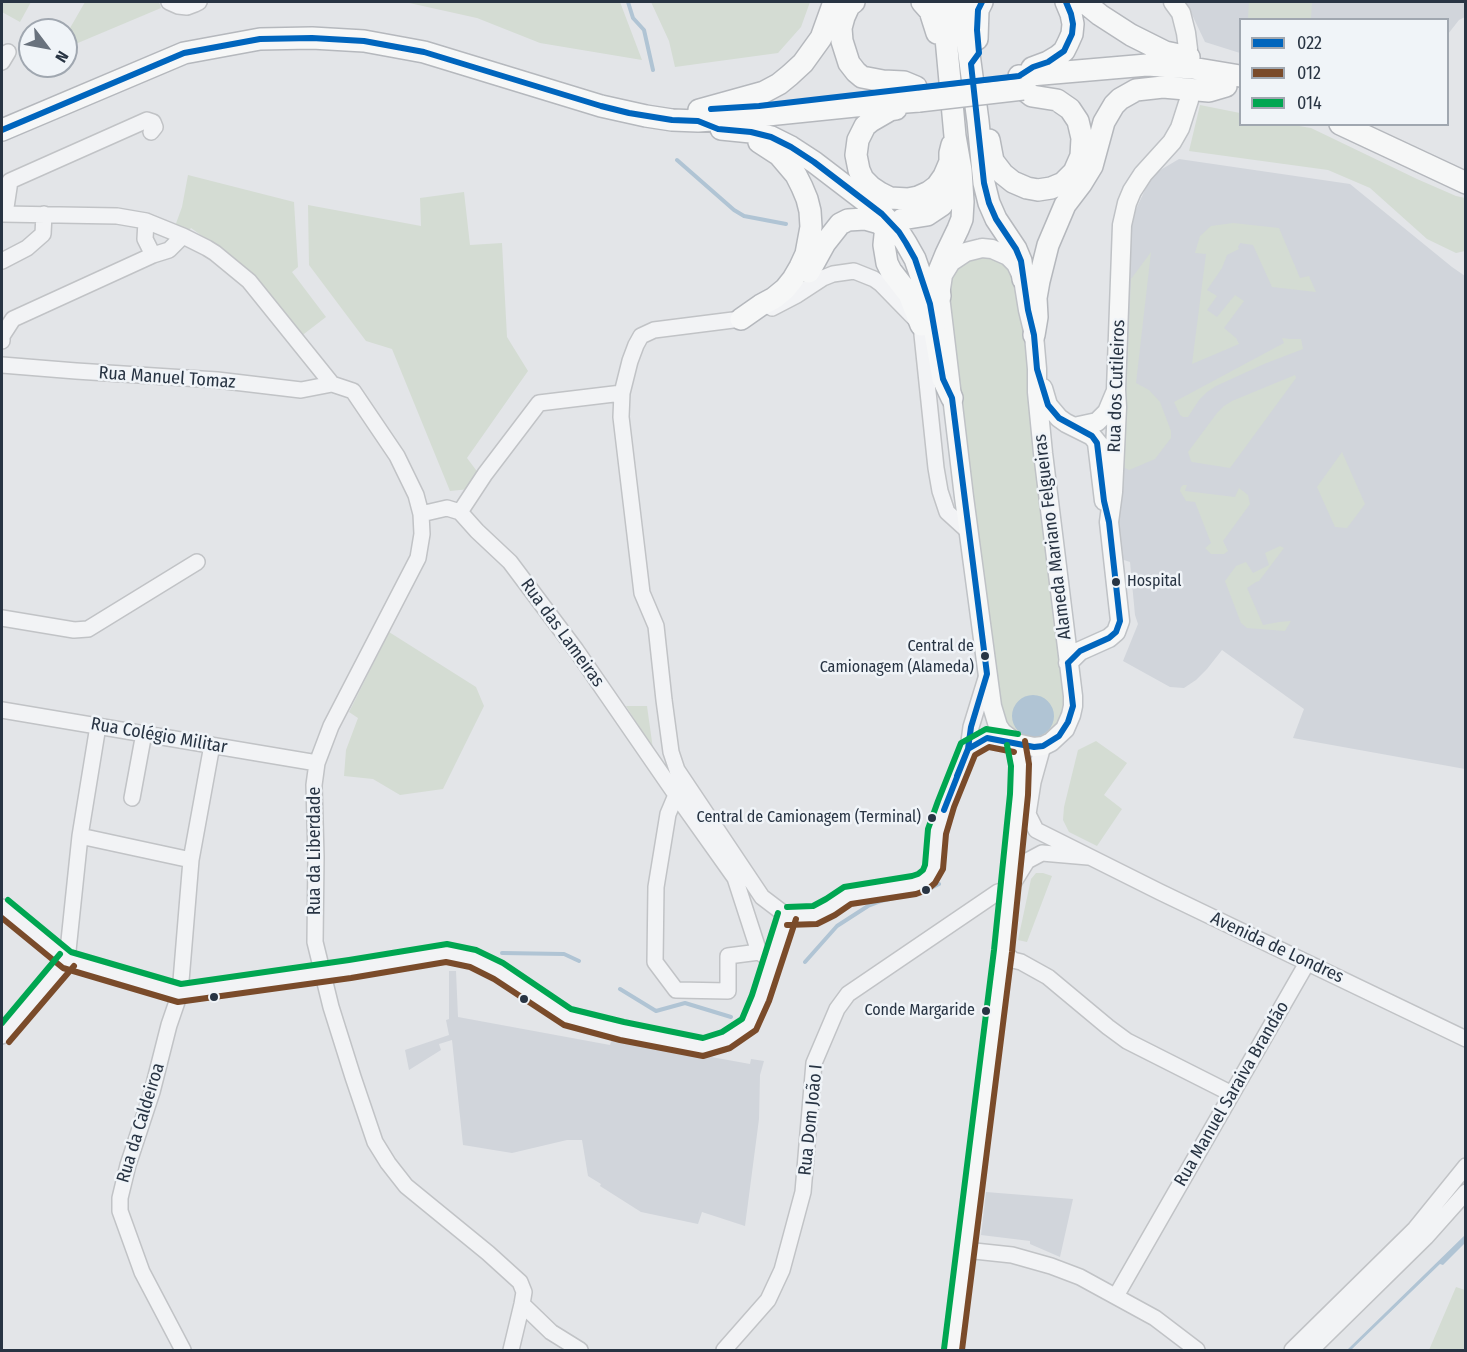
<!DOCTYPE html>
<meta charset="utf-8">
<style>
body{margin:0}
#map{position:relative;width:1467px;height:1352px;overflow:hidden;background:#e3e5e8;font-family:"Fira Sans Condensed",sans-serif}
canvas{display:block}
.frame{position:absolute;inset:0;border:3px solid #283443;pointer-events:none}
.legend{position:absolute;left:1239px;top:18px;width:210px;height:108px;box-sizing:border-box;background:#f0f4f8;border:2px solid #a0a7b0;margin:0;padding:8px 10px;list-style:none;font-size:18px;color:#283443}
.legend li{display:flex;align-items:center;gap:12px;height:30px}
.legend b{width:30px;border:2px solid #a0a7b0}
.north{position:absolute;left:18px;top:18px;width:60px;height:60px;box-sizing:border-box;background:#f0f4f8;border:2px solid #a0a7b0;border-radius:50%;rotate:122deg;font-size:16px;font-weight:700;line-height:24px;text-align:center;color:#283443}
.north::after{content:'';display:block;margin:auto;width:21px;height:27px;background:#69727d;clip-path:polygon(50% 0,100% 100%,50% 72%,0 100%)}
</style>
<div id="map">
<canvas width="1467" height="1352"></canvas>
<div class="frame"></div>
<ul class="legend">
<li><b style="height:8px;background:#0065bd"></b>022</li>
<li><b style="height:8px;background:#7a4b2a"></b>012</li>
<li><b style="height:8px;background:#00a651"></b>014</li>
</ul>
<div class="north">N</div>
</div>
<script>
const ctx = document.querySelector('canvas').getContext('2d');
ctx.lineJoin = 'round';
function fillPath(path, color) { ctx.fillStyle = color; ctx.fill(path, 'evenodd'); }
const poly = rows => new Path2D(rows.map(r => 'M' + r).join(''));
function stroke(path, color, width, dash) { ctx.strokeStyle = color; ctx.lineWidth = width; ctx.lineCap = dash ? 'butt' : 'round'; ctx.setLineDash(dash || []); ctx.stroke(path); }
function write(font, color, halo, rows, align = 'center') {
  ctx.font = font + ' "Fira Sans Condensed",sans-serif'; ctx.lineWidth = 5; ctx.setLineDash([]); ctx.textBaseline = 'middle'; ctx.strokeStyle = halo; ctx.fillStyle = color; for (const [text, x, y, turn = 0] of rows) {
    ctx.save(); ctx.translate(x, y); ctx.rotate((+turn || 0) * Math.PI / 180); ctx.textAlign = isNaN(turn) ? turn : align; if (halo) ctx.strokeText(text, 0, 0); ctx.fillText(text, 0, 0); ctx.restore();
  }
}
fillPath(poly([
 [1186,2,1465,2,1465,17,1459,20,1448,34,1448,20,1240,20,1240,53,1205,42],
 [1179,159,1350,184,1452,267,1465,276,1465,769,1293,738,1304,709,1222,650,1207,669,1196,680,1184,688,1170,687,1123,661,1138,624,1135,615,1130,562,1121,559,1118,502,1130,222,1152,175],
 [449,971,456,971,458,1017,610,1045,612,1039,750,1064,751,1059,764,1061,760,1075,759,1119,745,1226,702,1212,698,1224,641,1212,600,1186,601,1184,588,1176,582,1140,567,1140,512,1153,463,1145,452,1040,439,1044,441,1050,409,1070,405,1050,449,1035,446,1020,449,1019],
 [986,1192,1073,1199,1060,1257,1030,1244,1030,1241,981,1235]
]), '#d1d5db');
fillPath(poly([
 [2,2,31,2,20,22,2,12],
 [85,2,159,2,161,8,66,48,66,35],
 [405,2,620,2,642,60,540,43,477,18],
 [651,2,810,2,801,27,778,53,675,67,669,41],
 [1249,2,1312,2,1311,19,1248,19],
 [1200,105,1240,113,1240,124,1293,125,1311,128,1417,179,1456,196,1465,198,1465,251,1456,253,1427,239,1370,188,1328,170,1189,151],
 [188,175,294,202,298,267,292,272,326,317,300,337,244,266,191,228,187,233,174,229,182,207],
 [464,192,470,245,502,243,507,337,528,371,467,458,479,474,470,489,450,491,392,349,366,341,309,265,308,205,421,226,420,198],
 [1233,223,1279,228,1300,278,1309,276,1316,292,1272,287,1253,245,1240,243,1238,247,1239,249,1227,255,1222,268,1207,290,1217,296,1207,310,1217,317,1235,295,1244,301,1224,328,1236,338,1239,344,1192,364,1206,254,1195,253,1200,236,1211,226],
 [1151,252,1136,383,1149,390,1160,402,1171,431,1171,438,1155,459,1129,470,1125,468,1123,464,1131,279],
 [978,256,1002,262,1012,271,1020,300,1064,697,1063,712,1058,725,1048,734,1035,738,1018,736,1010,731,999,705,947,290,954,270],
 [1282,338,1290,339,1301,339,1303,349,1264,364,1216,386,1207,392,1199,400,1188,417,1183,417,1180,415,1174,402,1284,343],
 [1295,375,1296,378,1230,468,1192,462,1191,461,1188,452,1217,413,1224,406,1232,401],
 [1342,452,1365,504,1347,528,1335,527,1317,487],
 [1183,485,1187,485,1185,491,1235,497,1239,488,1248,495,1250,504,1223,541,1228,551,1224,554,1211,554,1205,548,1211,543,1195,502,1186,501,1180,491,1181,487],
 [1280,546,1284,548,1259,581,1256,582,1247,588,1263,625,1279,622,1291,621,1285,631,1247,628,1241,623,1225,581,1236,566,1246,562,1253,573,1269,565,1265,553],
 [389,632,476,687,484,706,443,789,400,795,373,779,344,776,346,750,358,718,349,712],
 [626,706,647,706,653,749],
 [1096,741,1127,763,1104,795,1122,809,1097,846,1069,832,1063,820,1064,807,1078,750],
 [1036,873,1043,873,1052,876,1027,942,1018,940,1031,879],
 [1456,1287,1465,1290,1465,1289,1465,1350,1429,1350]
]), '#d4dcd3');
fillPath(poly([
 '1012 716a21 21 0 1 1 42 0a21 21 0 1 1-42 0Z',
 [1465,1235,1465,1243,1443,1265,1440,1264,1351,1350,1347,1350]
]), '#b0c4d4');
stroke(poly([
 [628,2,633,18,644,30,653,70],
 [677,160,734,210,744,216,786,224],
 [502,953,564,954,579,961],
 [805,962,837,926,868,906,881,901,925,891,939,884],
 [620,989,656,1011,685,1003,731,1017]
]), '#b0c4d4', 4);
const minor = poly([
 [169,2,178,6,187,7,195,4,199,2],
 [2,62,8,52],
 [2,214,117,216,146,221,183,236,207,248,215,253,249,281,332,384],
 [5,214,10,181,147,120,153,122,155,127,151,132],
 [146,221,145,239,153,255,169,250,183,236],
 [2,261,27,248,43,234,44,214],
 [772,308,797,295,823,278,833,274,854,271,874,279,881,284,921,325,936,468,940,491,947,512,969,532],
 [749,316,741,319,654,330,641,336,636,345,630,361,622,393,621,417,642,593,656,626,664,700,671,752,677,770,762,897,787,916],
 [2,341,2,336,13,319,153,255],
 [2,365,76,371,217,380,301,390,332,384,353,391,397,456,416,495,421,514,422,534,418,558,331,726,317,763,314,785,316,857,315,942,331,1007,353,1077,375,1142,388,1163,406,1186,488,1253,520,1282,524,1292,522,1304,511,1350],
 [460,512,485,474,539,403,622,393],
 [421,514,447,508,460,512,477,531,510,562,576,650,676,795,735,878,759,952],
 [2,618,74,630,88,629,197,562],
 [2,710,317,763],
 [1043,746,1033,782,1028,814,1036,830,1160,892,1466,1039],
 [968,749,987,738,1015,743],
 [676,795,668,814,656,887,655,962,676,990,728,991,728,956,759,952,766,957],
 [132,798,144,733],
 [80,836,191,860],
 [2,907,67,960,180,993,350,969,446,953,473,958,499,971,567,1017,622,1031,703,1047,726,1040,749,1025,760,998,787,916],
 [787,916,815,915,831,907,847,896,860,893,914,885,922,882,930,876,934,867,937,832,946,804,968,749,971,727,987,675],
 [1003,951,1013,960,1021,962,1048,977,1108,1027,1127,1041,1232,1094],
 [67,960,80,836,98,726],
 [2,1036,67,960],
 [965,1250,1012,1255,1051,1266,1080,1277,1155,1318,1197,1350],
 [1116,1296,1307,963],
 [522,1304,551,1332,580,1350],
 [183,1350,142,1272,120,1211,120,1198,128,1165,152,1092,169,1025,180,993,191,860,212,745],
 [724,1350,768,1300,782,1270,803,1192,814,1063,837,1009,848,994,998,892,1009,890,1027,861,1042,853,1088,857],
 [1292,1350,1415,1229,1466,1166],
 [1311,1350,1426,1237,1466,1192]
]);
const major = poly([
 [1173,2,1181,13,1186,33,1188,49],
 [982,248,992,249,1008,256,1016,264,1023,279,1028,310,1034,335,1037,369,1037,392,1043,453,1073,696,1073,706,1071,715,1065,729,1051,742,1043,746,1034,747,1016,743,1002,732,998,726,992,706,964,497,940,296,943,275,951,262,966,252,982,248],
 [1043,388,1048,405,1059,418,1066,423,1092,436,1114,463],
 [1074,427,1097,422,1107,412,1115,393],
 [1097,443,1104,501],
 [1068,663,1080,651,1109,638,1116,632,1120,621,1109,522,1113,492,1117,407,1116,390,1122,225,1127,203,1132,191,1143,174,1172,142,1180,128,1189,100],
 [953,1350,1003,951,1019,795,1020,765,1016,743]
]);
const highway = poly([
 [854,2,849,6,844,17,841,28,842,41,849,63,856,72,862,77,883,81,904,82,916,87],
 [922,2,930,11,937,33],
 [962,2,978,121,984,183,989,203,996,219,1016,249,1021,261,1023,279],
 [1084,2,1100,15,1131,35,1165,52,1189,57],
 [977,39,978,10,982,2],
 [1032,68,1048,62,1058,56,1064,51,1068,43,1072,34,1073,24,1071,14,1066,2],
 [1019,76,1147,65,1192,68,1240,76],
 [896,109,890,110,871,121,865,126,858,140,856,155,859,170,863,179,871,187,880,193,890,198,908,199,918,197,929,192,937,186,944,176,950,162,950,153,952,145],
 [699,110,764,92,779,84,790,75,803,63,821,38,834,2],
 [1340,124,1466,183],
 [721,129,751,132,771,137,791,147,814,162,882,214,899,232,906,243,915,259,924,285,930,304,943,379,952,398],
 [2,130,184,53,260,39,312,38,364,41,424,52,601,106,646,116,672,120,698,121,738,118,855,106,919,101],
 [989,140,993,161,1003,174,1013,182,1027,188,1038,190,1051,188,1063,183,1074,172,1081,156,1082,138,1078,121,1070,109,1057,100,1032,96,1023,89],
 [902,219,927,215,942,205,952,189,953,181,951,169],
 [885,235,884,245,887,263,891,271,909,294,921,325],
 [809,272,825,243,840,224,848,220,865,219,879,223,888,231],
 [940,296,938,284,939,271,946,254,958,229,962,219,963,202,961,170,955,136,945,27,941,2],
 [741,319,761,305,774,298,785,289,793,279,800,267,806,254,811,227,810,211,807,199,802,187,796,175,779,155,759,142],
 [1034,335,1037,317,1036,298,1039,281,1048,245,1065,205,1081,184,1092,166,1104,122,1114,105,1120,99,1136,90,1163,87,1209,91,1226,86]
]);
stroke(minor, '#c1c3c6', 18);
stroke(major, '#bfc2c6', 21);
stroke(highway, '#b5b8bd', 24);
stroke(minor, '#f2f3f5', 15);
stroke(major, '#f6f7f7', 18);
stroke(highway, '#f6f7f7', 21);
const highwayBridge = poly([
 [919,101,1023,89]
]);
stroke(highwayBridge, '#b5b8bd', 24, []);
stroke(highwayBridge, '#f6f7f7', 21);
stroke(poly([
 [982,2,978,10,977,30,979,53,971,64,984,183,989,203,996,219,1016,249,1021,261,1028,310,1034,335,1037,369,1048,405,1059,418,1092,436,1097,443,1104,501,1109,522,1120,621,1116,632,1109,638,1080,651,1068,663],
 [711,109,759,106,1019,76,1033,67,1048,62,1064,51,1072,34,1073,24,1071,14,1066,2],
 [2,130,184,53,260,39,312,38,364,41,424,52,601,106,629,113,672,120,698,121,718,129,751,132,771,137,791,147,814,162,882,214,899,232,906,243,915,259,930,304,943,379,952,398,987,674,971,727,968,749,944,810],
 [957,776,968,749,987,738,1034,747,1043,746,1059,736,1068,722,1073,706,1068,663]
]), '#0065bd', 6);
stroke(poly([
 [2,918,63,968,178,1002,351,978,446,962,470,967,494,979,564,1025,620,1040,703,1056,730,1048,756,1030,769,1001,796,919],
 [787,925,817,924,835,915,851,904,916,894,927,890,935,883,943,869,946,834,954,807,975,755,989,747,1014,752],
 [9,1042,74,966],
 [962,1350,1012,952,1028,795,1029,764,1025,741]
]), '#7a4b2a', 6);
stroke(poly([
 [8,900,71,952,181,984,349,960,447,944,476,950,503,963,571,1009,624,1022,703,1038,722,1032,742,1019,752,995,778,913],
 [787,907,813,906,826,899,844,887,912,876,918,874,923,870,925,865,928,829,938,801,961,743,986,729,1018,734],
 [2,1023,60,954],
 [944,1349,994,950,1010,794,1011,766,1007,745]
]), '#00a651', 6);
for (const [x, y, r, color] of [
 [1116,582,5,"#283443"],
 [985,656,5,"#283443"],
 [932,818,5,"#283443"],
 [926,890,5,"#283443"],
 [214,997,5,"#283443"],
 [524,999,5,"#283443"],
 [986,1011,5,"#283443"]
]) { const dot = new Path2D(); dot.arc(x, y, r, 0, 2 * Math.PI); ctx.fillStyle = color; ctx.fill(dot); stroke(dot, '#f0f4f8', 2); }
write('16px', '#283443', '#f0f4f8', [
 ["Hospital",1127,582,"left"],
 ["Central de",974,647],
 ["Camionagem (Alameda)",974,668],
 ["Central de Camionagem (Terminal)",921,818],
 ["Conde Margaride",975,1011]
], 'right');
write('18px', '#283443', '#f0f4f8', [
 ["Rua Manuel Tomaz",167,378,4],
 ["Rua dos Cutileiros",1117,386,-88],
 ["Alameda Mariano Felgueiras",1053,537,-97],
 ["Rua das Lameiras",562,633,54],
 ["Rua Colégio Militar",159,736,10],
 ["Rua da Liberdade",315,851,-90],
 ["Avenida de Londres",1277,948,25],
 ["Rua Manuel Saraiva Brandão",1232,1094,-60],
 ["Rua Dom João I",811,1120,-84],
 ["Rua da Caldeiroa",141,1123,-73]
]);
</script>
